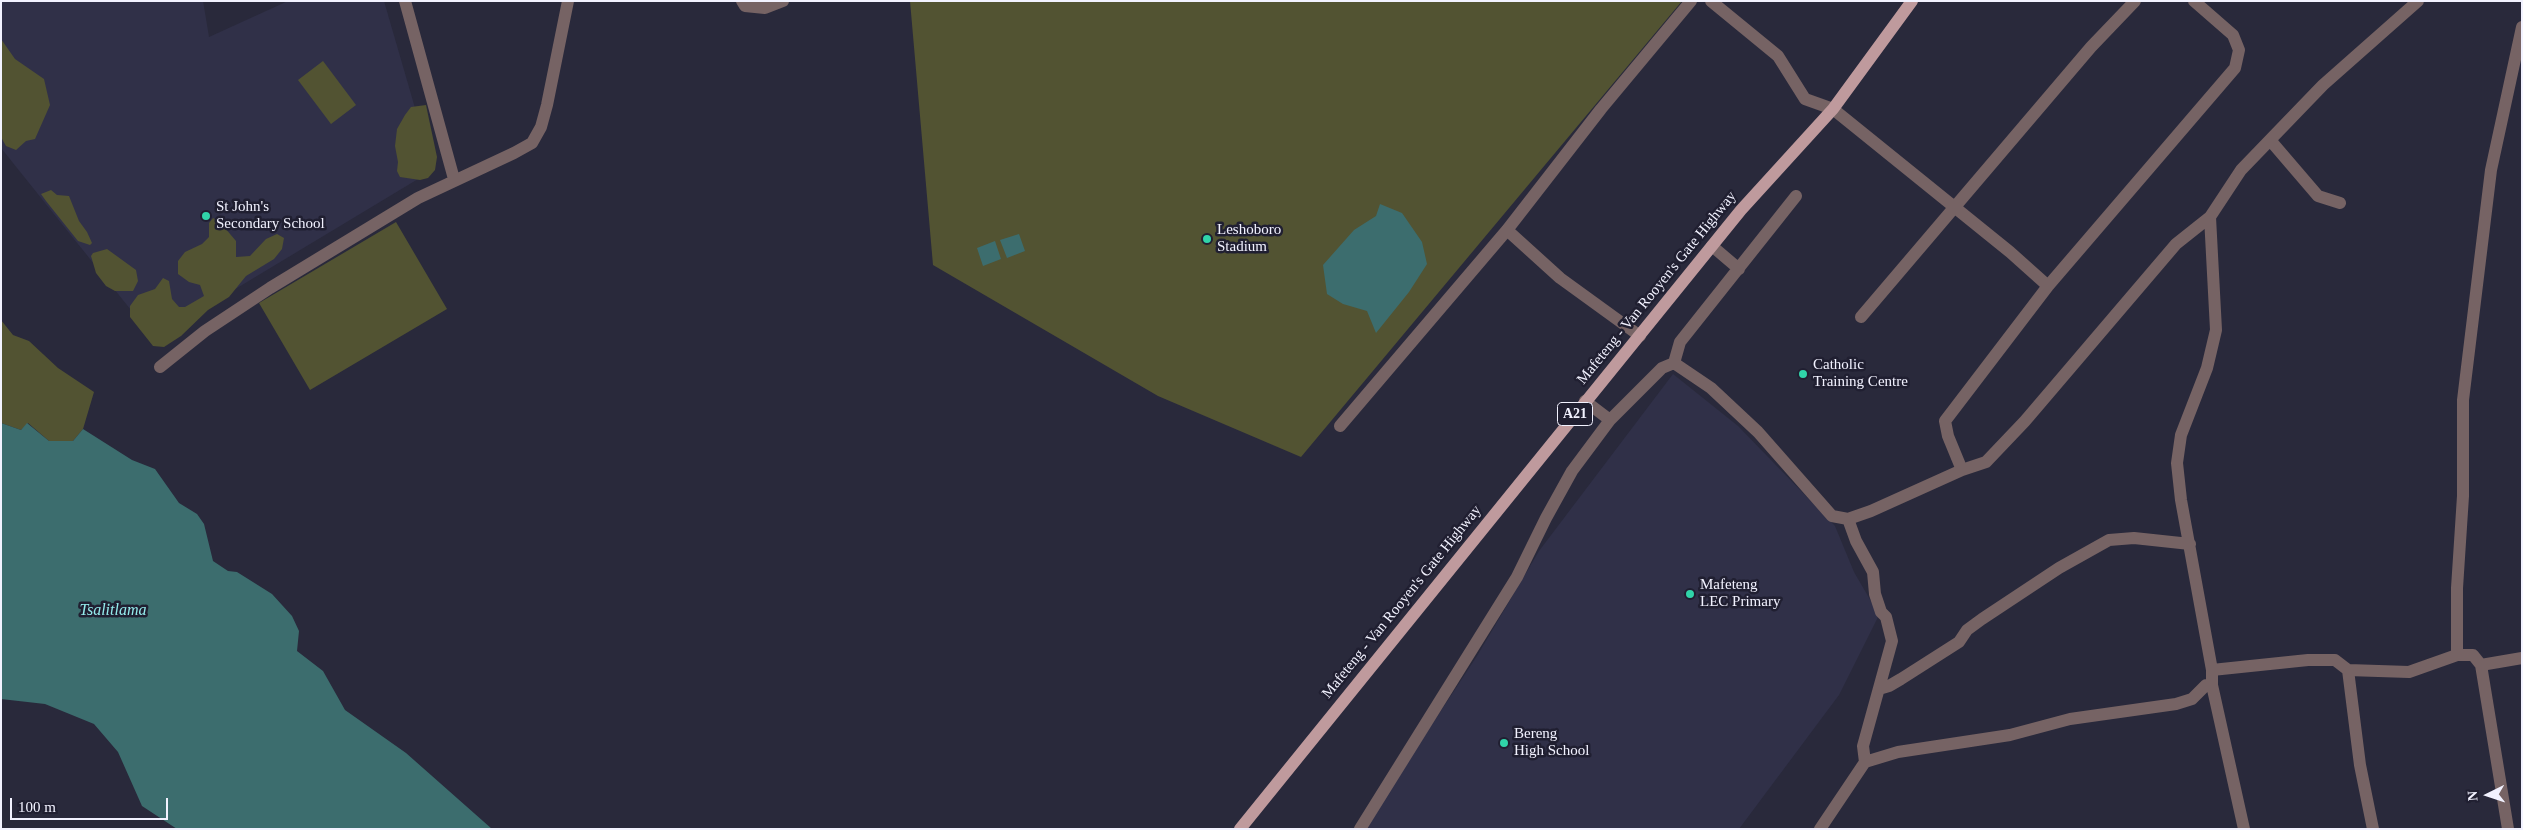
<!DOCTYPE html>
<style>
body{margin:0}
#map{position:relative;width:2523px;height:830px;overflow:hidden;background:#29293b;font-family:"Times New Roman",serif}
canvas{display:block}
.frame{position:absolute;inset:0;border:2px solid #f2f2ff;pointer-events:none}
.north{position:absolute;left:2463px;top:770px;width:50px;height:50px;-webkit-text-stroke:4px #201f31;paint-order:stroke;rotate:266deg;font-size:14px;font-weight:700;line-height:20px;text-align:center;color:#f2f2ff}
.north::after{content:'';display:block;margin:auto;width:18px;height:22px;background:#f2f2ff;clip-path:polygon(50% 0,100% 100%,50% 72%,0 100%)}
.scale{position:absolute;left:10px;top:798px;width:158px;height:22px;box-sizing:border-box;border:2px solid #f2f2ff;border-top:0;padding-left:6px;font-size:15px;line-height:18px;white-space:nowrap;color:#f2f2ff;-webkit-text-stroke:4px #201f31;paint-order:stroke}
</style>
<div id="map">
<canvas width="2523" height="830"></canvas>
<div class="frame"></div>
<div class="north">N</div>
<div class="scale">100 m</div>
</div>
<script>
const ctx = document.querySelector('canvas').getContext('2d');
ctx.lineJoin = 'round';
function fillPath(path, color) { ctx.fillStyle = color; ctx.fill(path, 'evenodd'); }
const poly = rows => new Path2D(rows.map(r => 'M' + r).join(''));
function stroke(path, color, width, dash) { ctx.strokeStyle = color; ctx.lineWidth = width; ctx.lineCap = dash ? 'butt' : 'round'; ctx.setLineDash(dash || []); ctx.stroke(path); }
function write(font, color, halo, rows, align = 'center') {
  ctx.font = font + ' "Times New Roman",serif'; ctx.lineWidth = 5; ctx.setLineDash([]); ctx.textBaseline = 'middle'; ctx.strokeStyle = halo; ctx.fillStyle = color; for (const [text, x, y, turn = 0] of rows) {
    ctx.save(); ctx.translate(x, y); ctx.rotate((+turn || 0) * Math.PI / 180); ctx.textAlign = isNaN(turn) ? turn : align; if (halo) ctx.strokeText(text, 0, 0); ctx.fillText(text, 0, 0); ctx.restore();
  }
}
fillPath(poly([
 [1,1,203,1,209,37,288,1,384,1,433,170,159,335,155,340,1,148],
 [1673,374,1738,426,1835,526,1854,572,1879,615,1839,695,1739,829,1363,829,1477,656,1539,551]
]), '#303048');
fillPath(poly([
 [910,1,1682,1,1301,457,1158,396,933,265],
 [1,39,15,59,44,79,50,105,35,139,26,141,16,150,6,146,1,137],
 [323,61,356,105,331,124,298,80],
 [426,105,437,157,435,170,428,178,420,180,400,177,397,171,398,162,395,146,397,129,405,115,411,107],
 [51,190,57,195,69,196,79,221,87,232,92,243,90,245,78,241,46,201,41,194],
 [213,218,219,221,236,241,236,257,250,256,266,239,277,234,284,238,282,249,274,259,246,276,229,297,208,310,181,336,164,347,153,346,130,317,130,306,138,295,155,289,163,278,169,281,172,299,179,307,185,307,204,296,200,285,189,282,178,274,178,261,185,252,202,244,209,237,209,223],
 [396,222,447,309,310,390,259,303],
 [107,249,136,270,138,281,133,291,115,291,106,286,96,273,91,256,93,253],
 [1,320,13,335,29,341,58,368,94,392,83,429,73,441,49,441,28,423,21,430,1,423]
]), '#525332');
fillPath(poly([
 [1380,204,1402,213,1422,242,1427,264,1409,292,1376,333,1367,311,1343,304,1327,294,1323,265,1354,230,1376,216],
 [1019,234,1025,251,1007,258,1000,240],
 [995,241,1001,259,983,266,977,248],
 [1,423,21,430,27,423,49,441,73,441,83,429,132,460,155,469,179,503,197,514,204,524,213,561,228,571,237,572,272,594,292,616,299,631,297,651,323,671,345,710,406,753,492,829,177,829,142,806,118,752,94,724,45,704,1,699]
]), '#3c6d6e');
stroke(poly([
 [405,1,454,179],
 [742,1,745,6,765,8,783,1],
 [1711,1,1778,56,1805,99,1833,109,2010,252,2048,286],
 [2270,140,2318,196,2340,203],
 [2210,217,2216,330,2207,368,2181,435,2177,463,2181,500,2212,670,2212,685,2244,829],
 [1507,230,1560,278,1640,336],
 [1712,246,1739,269],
 [1861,317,2091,47,2135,1],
 [1674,363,1680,342,1796,196],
 [160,367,205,331,270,288,418,198,514,153,532,143,541,127,547,105,568,1],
 [1610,420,1662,368,1674,363,1711,388,1758,432,1832,516,1848,519,1871,511,1962,470,1986,462,2025,421,2176,244,2210,217,2241,170,2323,85,2418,1],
 [1340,426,1507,230,1601,109,1691,1],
 [1962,470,1948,436,1945,421,2048,286,2235,68,2239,50,2233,35,2194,1],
 [1848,519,1856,541,1873,572,1875,594,1881,612,1886,617,1892,641,1863,746,1865,762],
 [2457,655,2457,588,2463,496,2463,400,2491,170,2522,27],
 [2481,665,2522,658],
 [2212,670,2308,660,2335,660,2348,670,2409,672,2457,655,2473,655,2481,665,2508,829],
 [2348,670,2360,765,2373,829],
 [1879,689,1889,686,1901,679,1959,642,1967,630,1982,619,2059,568,2109,540,2134,538,2190,544],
 [1360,829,1517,577,1546,518,1572,471,1610,420,1585,401],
 [1820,829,1865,762,1898,752,2010,735,2070,719,2176,704,2192,699,2206,685,2212,685]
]), '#766364', 12);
stroke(poly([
 [1240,829,1741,210,1833,109,1912,1]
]), '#bf9a9d', 12);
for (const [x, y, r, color] of [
 [206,216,5,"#30d4a9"],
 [1207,239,5,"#30d4a9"],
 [1803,374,5,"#30d4a9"],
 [1690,594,5,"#30d4a9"],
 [1504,743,5,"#30d4a9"]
]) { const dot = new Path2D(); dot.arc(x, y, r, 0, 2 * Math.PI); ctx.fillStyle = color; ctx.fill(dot); stroke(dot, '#201f31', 2); }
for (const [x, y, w] of [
 [1575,414,35]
]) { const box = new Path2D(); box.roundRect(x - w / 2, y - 11.5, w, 23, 4); ctx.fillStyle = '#201f31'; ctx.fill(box); stroke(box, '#f2f2ff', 1); }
write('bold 14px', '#f2f2ff', null, [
 ["A21",1575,414]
]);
write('15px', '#f2f2ff', '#201f31', [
 ["St John's",216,207],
 ["Secondary School",216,224],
 ["Leshoboro",1217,230],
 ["Stadium",1217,247],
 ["Catholic",1813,365],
 ["Training Centre",1813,382],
 ["Mafeteng",1700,585],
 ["LEC Primary",1700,602],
 ["Bereng",1514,734],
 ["High School",1514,751]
], 'left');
write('15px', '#f2f2ff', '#201f31', [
 ["Mafeteng - Van Rooyen's Gate Highway",1657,288,-51],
 ["Mafeteng - Van Rooyen's Gate Highway",1402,602,-51]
]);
write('italic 16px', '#94ebec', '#201f31', [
 ["Tsalitlama",113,611]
]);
</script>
